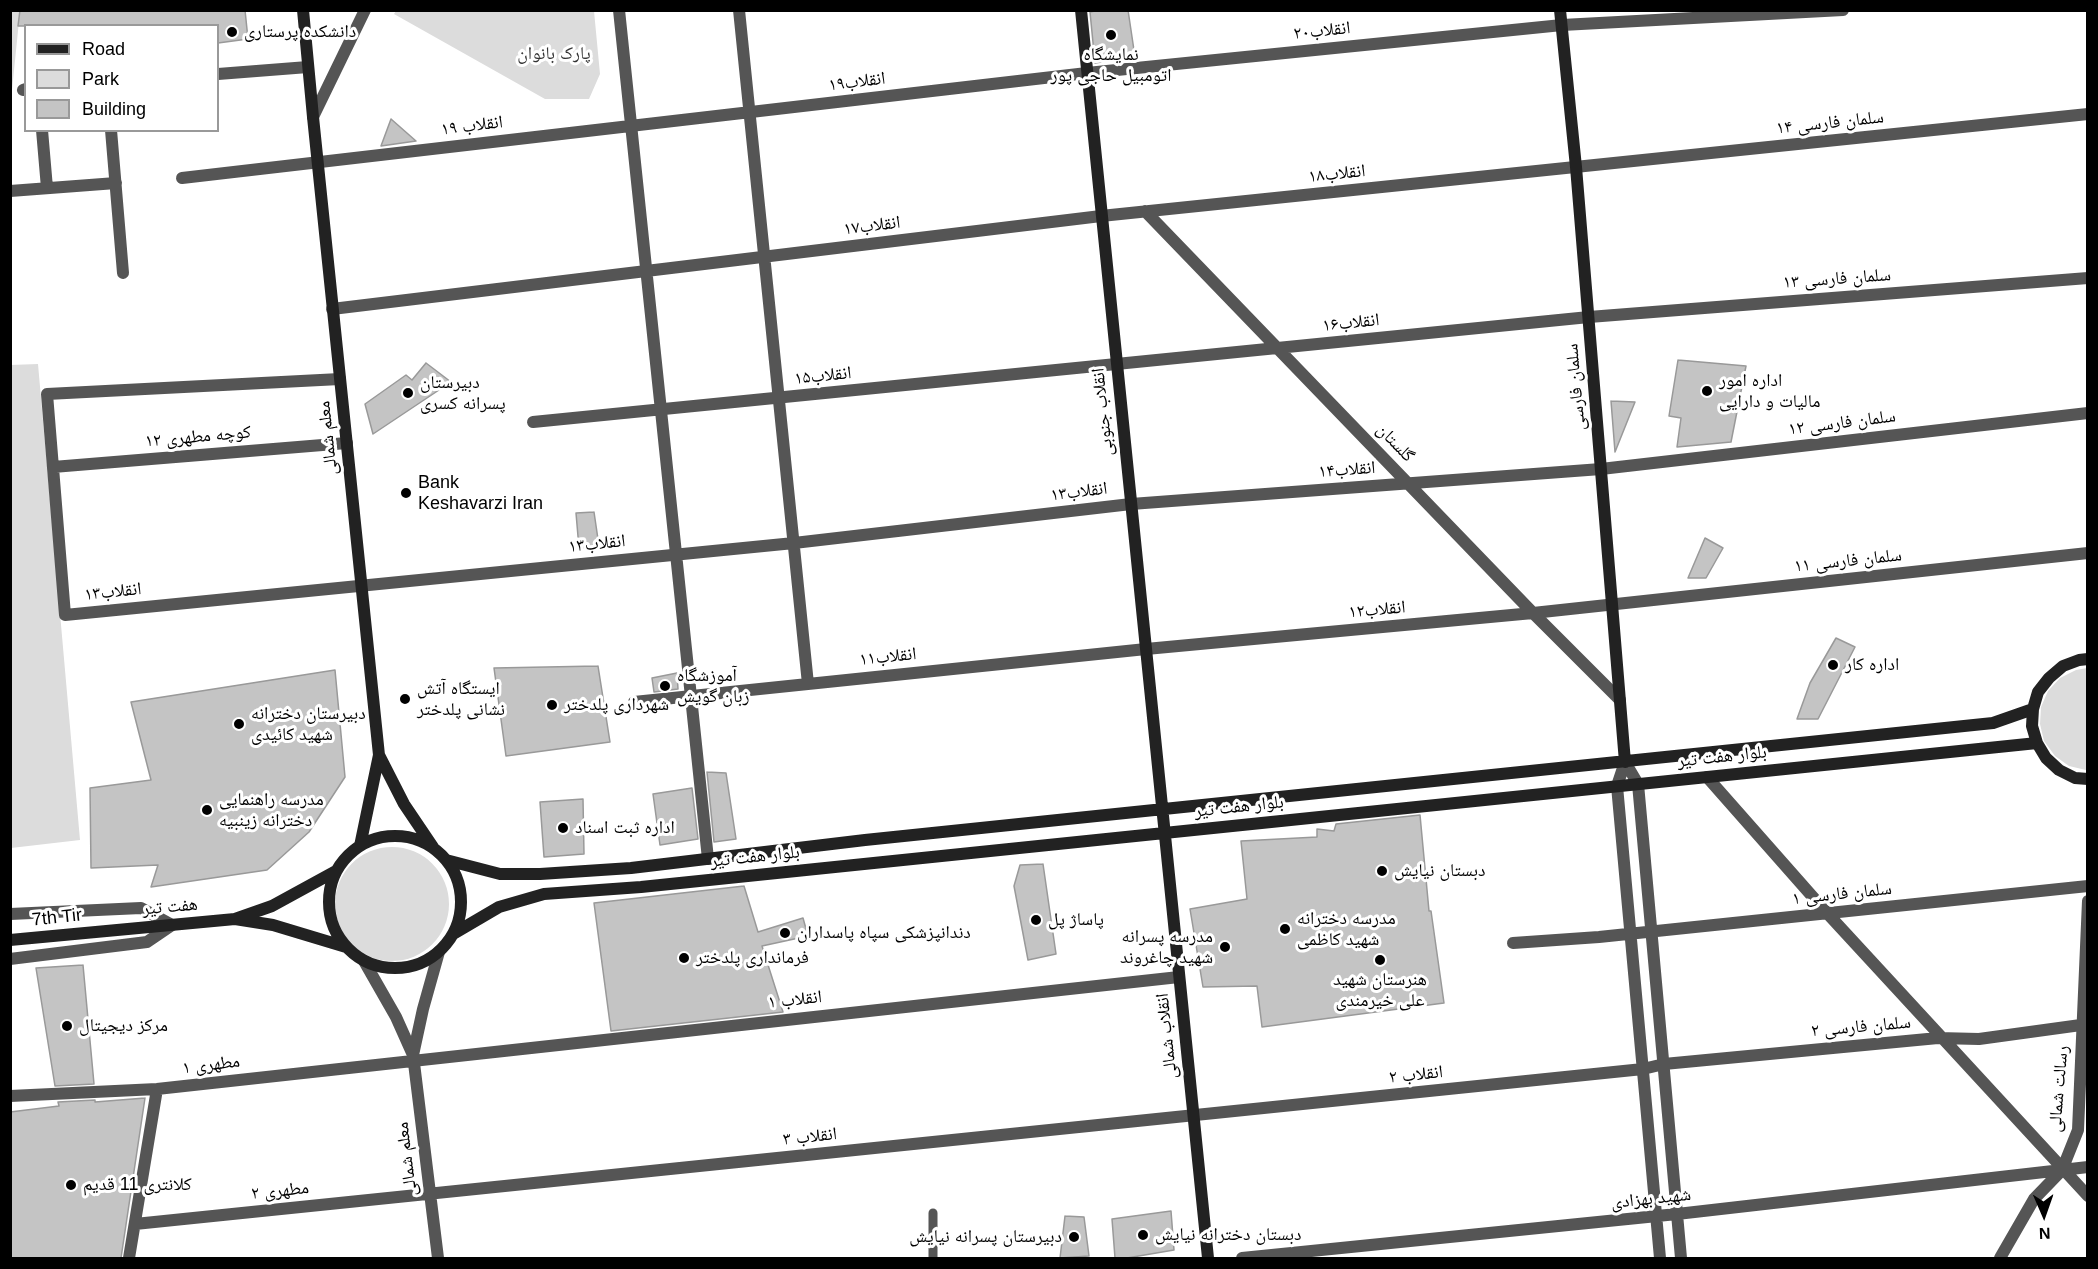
<!DOCTYPE html>
<meta charset="utf-8">
<style>
body{margin:0}
#map{position:relative;width:2098px;height:1269px;overflow:hidden;background:#fff;font-family:Arial,sans-serif}
canvas{display:block}
.frame{position:absolute;inset:0;border:12px solid #000;pointer-events:none}
.legend{position:absolute;left:24px;top:24px;width:195px;height:108px;box-sizing:border-box;background:#fff;border:2px solid #999;margin:0;padding:8px 10px;list-style:none;font-size:18px;color:#000}
.legend li{display:flex;align-items:center;gap:12px;height:30px}
.legend b{width:30px;border:2px solid #999}
.north{position:absolute;left:2014px;top:1185px;width:60px;height:60px;-webkit-text-stroke:4px #fff;paint-order:stroke;rotate:178deg;font-size:16px;font-weight:700;line-height:24px;text-align:center;color:#000}
.north::after{content:'';display:block;margin:auto;width:21px;height:27px;background:#000;clip-path:polygon(50% 0,100% 100%,50% 72%,0 100%)}
</style>
<div id="map">
<canvas width="2098" height="1269"></canvas>
<div class="frame"></div>
<ul class="legend">
<li><b style="height:8px;background:#222"></b>Road</li>
<li><b style="height:16px;background:#dcdcdc"></b>Park</li>
<li><b style="height:16px;background:#c4c4c4"></b>Building</li>
</ul>
<div class="north">N</div>
</div>
<script>
const ctx = document.querySelector('canvas').getContext('2d');
ctx.lineJoin = 'round';
function fillPath(path, color) { ctx.fillStyle = color; ctx.fill(path, 'evenodd'); }
const poly = rows => new Path2D(rows.map(r => 'M' + r).join(''));
function stroke(path, color, width, dash) { ctx.strokeStyle = color; ctx.lineWidth = width; ctx.lineCap = dash ? 'butt' : 'round'; ctx.setLineDash(dash || []); ctx.stroke(path); }
function write(font, color, halo, rows, align = 'center') {
  ctx.font = font + ' Arial,"Noto Naskh Arabic",sans-serif'; ctx.lineWidth = 6; ctx.setLineDash([]); ctx.textBaseline = 'middle'; ctx.strokeStyle = halo; ctx.fillStyle = color; for (const [text, x, y, turn = 0] of rows) {
    ctx.save(); ctx.translate(x, y); ctx.rotate((+turn || 0) * Math.PI / 180); ctx.textAlign = isNaN(turn) ? turn : align; if (halo) ctx.strokeText(text, 0, 0); ctx.fillText(text, 0, 0); ctx.restore();
  }
}
fillPath(poly([
 [11,11,20,11,11,100],
 [396,11,594,11,600,74,589,99,545,99,394,14],
 [38,364,80,840,11,848,10,365],
 [2087,668,2088,770,2086,770,2069,766,2055,756,2044,741,2040,724,2041,707,2048,691,2060,678,2076,670],
 '335 904a57 57 0 1 1 114 0a57 57 0 1 1-114 0Z'
]), '#dcdcdc');
const building = poly([
 [20,10,245,10,248,39,218,43,218,26,18,26,20,10],
 [1100,10,1128,10,1135,57,1095,63,1090,12,1100,10],
 [391,119,416,141,381,146,391,119],
 [1678,360,1746,366,1731,442,1677,447,1681,418,1669,416,1678,360],
 [426,363,451,382,373,434,365,404,406,375,412,380,426,363],
 [1611,401,1635,402,1615,452,1611,401],
 [594,512,599,546,579,548,576,513,594,512],
 [1705,538,1723,548,1706,578,1688,578,1705,538],
 [1836,638,1855,647,1818,719,1797,719,1810,683,1836,638],
 [598,666,610,742,506,756,494,668,598,666],
 [335,670,345,777,309,832,267,870,151,887,158,865,91,868,90,788,151,780,131,702,335,670],
 [677,673,678,689,654,692,652,678,677,673],
 [707,772,726,773,736,839,714,842,707,772],
 [692,788,698,839,660,845,653,794,692,788],
 [583,799,584,854,544,857,540,802,583,799],
 [1420,815,1429,911,1431,911,1444,1003,1262,1027,1257,986,1203,987,1190,909,1247,899,1241,841,1317,837,1317,829,1334,831,1336,824,1420,815],
 [1043,864,1056,954,1028,960,1014,886,1020,865,1043,864],
 [744,886,758,932,803,918,808,936,762,946,783,1012,611,1031,594,903,744,886],
 [83,965,94,1084,55,1086,36,968,83,965],
 [145,1098,121,1258,10,1258,10,1112,59,1106,58,1102,95,1100,95,1102,145,1098],
 [1171,1211,1174,1250,1127,1258,1115,1258,1112,1219,1171,1211],
 [1065,1216,1084,1217,1089,1256,1060,1258,1065,1216]
]);
fillPath(building, '#c4c4c4');
stroke(building, '#999', 1.5);
stroke(poly([
 [933,1258,933,1213]
]), '#555', 9);
stroke(poly([
 [619,10,708,859],
 [739,10,808,684],
 [218,74,308,67],
 [23,90,26,89],
 [313,117,365,10],
 [42,130,47,188],
 [111,130,123,273],
 [182,178,1087,73,1562,25,1843,10],
 [10,191,116,183],
 [1145,211,1533,613,1620,700],
 [332,309,1101,216,2088,114],
 [340,379,47,394,65,615,794,543,1131,504,1601,469,2088,413],
 [533,422,1589,317,2088,278],
 [53,467,347,443],
 [634,702,1146,649,1533,613,2088,553],
 [1625,762,1638,784,1681,1258],
 [1625,762,1617,786,1660,1258],
 [1707,777,1827,913,2088,1196],
 [10,914,141,908,172,925,147,942,10,959],
 [1513,943,1599,937,2088,886],
 [364,961,396,1017,413,1055,438,1258],
 [413,1055,423,1009,439,952],
 [10,1096,157,1089,1179,977],
 [135,1224,1643,1069,1664,1064,1938,1038,1979,1039,2088,1024],
 [129,1258,157,1089],
 [1242,1258,1677,1214,2088,1167],
 [2000,1258,2034,1199,2062,1170,2078,1130,2088,901]
]), '#555', 12);
stroke(poly([
 [303,10,313,117,379,755,360,846],
 [1081,10,1208,1258],
 [1560,10,1576,167,1625,762],
 [2088,659,2079,660,2063,666,2049,678,2038,692,2033,709,2032,726,2037,743,2046,758,2059,770,2075,778,2088,779],
 [379,755,404,804,433,847],
 '329 902a66 66 0 1 1 132 0a66 66 0 1 1-132 0Z',
 [446,860,500,874,540,874,631,868,865,840,1993,723,2033,709],
 [336,871,272,906,235,919,273,925,346,947],
 [453,934,499,907,544,894,641,887,2037,743],
 [10,940,235,919]
]), '#222', 12);
for (const [x, y, r, color] of [
 [232,32,6,"#000"],
 [1111,35,6,"#000"],
 [1707,391,6,"#000"],
 [408,393,6,"#000"],
 [406,493,6,"#000"],
 [1833,665,6,"#000"],
 [665,686,6,"#000"],
 [405,699,6,"#000"],
 [552,705,6,"#000"],
 [239,724,6,"#000"],
 [207,810,6,"#000"],
 [563,828,6,"#000"],
 [1382,871,6,"#000"],
 [1036,920,6,"#000"],
 [1285,929,6,"#000"],
 [785,933,6,"#000"],
 [1225,947,6,"#000"],
 [684,958,6,"#000"],
 [1380,960,6,"#000"],
 [67,1026,6,"#000"],
 [71,1185,6,"#000"],
 [1143,1235,6,"#000"],
 [1074,1237,6,"#000"]
]) { const dot = new Path2D(); dot.arc(x, y, r, 0, 2 * Math.PI); ctx.fillStyle = color; ctx.fill(dot); stroke(dot, '#fff', 2); }
write('18px', '#000', '#fff', [
 ["انقلاب۲۰",1322,31,-6],
 ["انقلاب۱۹",857,82,-7],
 ["سلمان فارسی ۱۴",1830,123,-6],
 ["انقلاب ۱۹",472,126,-7],
 ["انقلاب۱۸",1337,174,-6],
 ["انقلاب۱۷",872,226,-7],
 ["سلمان فارسی ۱۳",1837,279,-4],
 ["انقلاب۱۶",1351,323,-6],
 ["انقلاب۱۵",823,376,-6],
 ["سلمان فارسی",1576,387,-95],
 ["انقلاب جنوبی",1103,412,-96],
 ["سلمان فارسی ۱۲",1842,423,-7],
 ["کوچه مطهری ۱۲",198,437,-5],
 ["معلم شمالی",328,438,-96],
 ["گلستان",1395,443,46],
 ["انقلاب۱۴",1347,470,-4],
 ["انقلاب۱۳",1079,492,-7],
 ["انقلاب۱۳",597,544,-6],
 ["سلمان فارسی ۱۱",1848,561,-6],
 ["انقلاب۱۳",113,592,-6],
 ["انقلاب۱۲",1377,610,-5],
 ["انقلاب۱۱",888,657,-6],
 ["بلوار هفت تیر",1722,757,-6],
 ["بلوار هفت تیر",1239,807,-6],
 ["بلوار هفت تیر",755,857,-6],
 ["سلمان فارسی ۱",1842,894,-6],
 ["هفت تیر",170,907,-5],
 ["7th Tir",57,918,-6],
 ["انقلاب ۱",795,1000,-6],
 ["سلمان فارسی ۲",1861,1027,-5],
 ["انقلاب شمالی",1167,1036,-96],
 ["مطهری ۱",211,1065,-7],
 ["انقلاب ۲",1416,1075,-6],
 ["رسالت شمالی",2059,1089,-85],
 ["انقلاب ۳",810,1137,-6],
 ["معلم شمالی",407,1159,-97],
 ["مطهری ۲",280,1191,-6],
 ["شهید بهزادی",1651,1199,-6]
]);
write('18px', '#000', '#fff', [
 ["دانشکده پرستاری",244,32],
 ["نمایشگاه",1111,55,"center"],
 ["اتومبیل حاجی پور",1111,76,"center"],
 ["اداره امور",1719,381],
 ["مالیات و دارایی",1719,402],
 ["دبیرستان",420,383],
 ["پسرانه کسری",420,404],
 ["Bank",418,483],
 ["Keshavarzi Iran",418,504],
 ["اداره کار",1845,665],
 ["آموزشگاه",677,676],
 ["زبان گویش",677,697],
 ["ایستگاه آتش",417,689],
 ["نشانی پلدختر",417,710],
 ["شهرداری پلدختر",564,705],
 ["دبیرستان دخترانه",251,714],
 ["شهید کائیدی",251,735],
 ["مدرسه راهنمایی",219,800],
 ["دخترانه زینبیه",219,821],
 ["اداره ثبت اسناد",575,828],
 ["دبستان نیایش",1394,871],
 ["مدرسه دخترانه",1297,919],
 ["شهید کاظمی",1297,940],
 ["پاساژ پل",1048,920],
 ["دندانپزشکی سپاه پاسداران",797,933],
 ["مدرسه پسرانه",1213,937,"right"],
 ["شهید چاغروند",1213,958,"right"],
 ["فرمانداری پلدختر",696,958],
 ["هنرستان شهید",1380,980,"center"],
 ["علی خیرمندی",1380,1001,"center"],
 ["مرکز دیجیتال",79,1026],
 ["کلانتری 11 قدیم",83,1185],
 ["دبستان دخترانه نیایش",1155,1235],
 ["دبیرستان پسرانه نیایش",1062,1237,"right"]
], 'left');
write('18px', '#333', '#fff', [
 ["پارک بانوان",554,54]
]);
</script>
